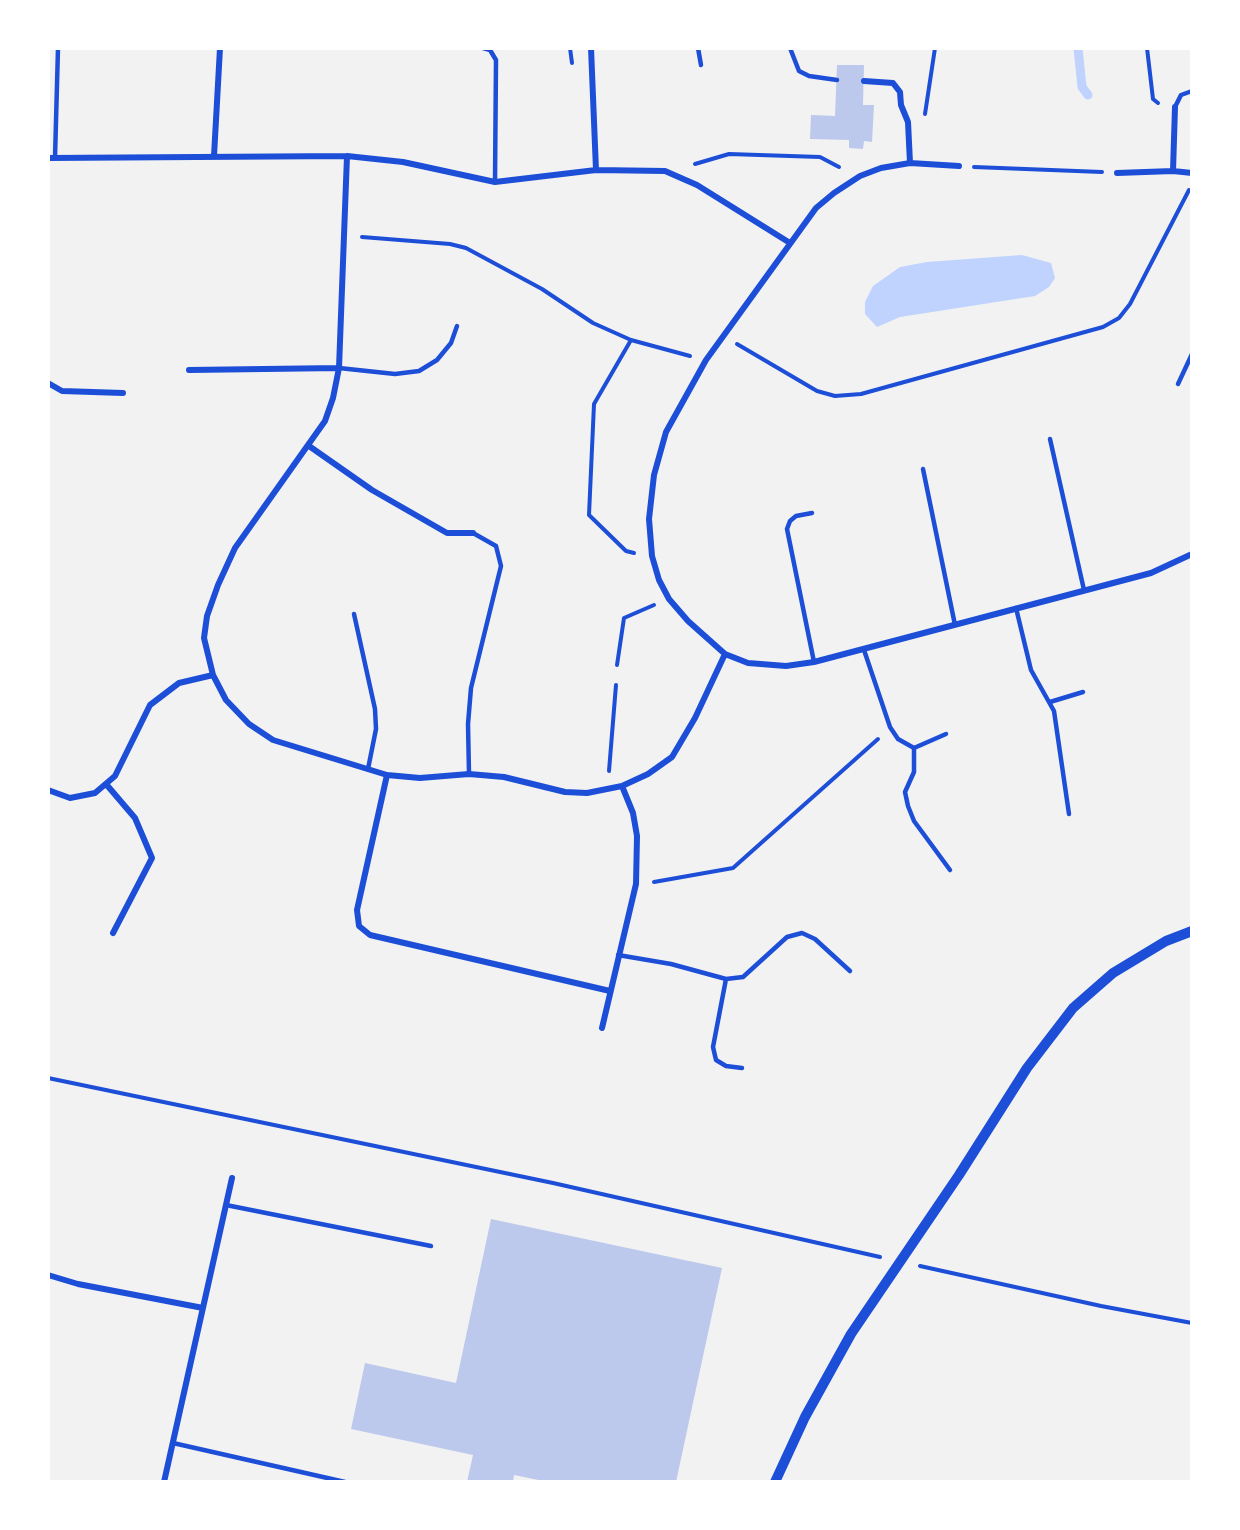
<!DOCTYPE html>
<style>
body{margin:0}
#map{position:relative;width:1240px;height:1530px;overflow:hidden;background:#f2f2f2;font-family:Figtree,sans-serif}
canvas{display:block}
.frame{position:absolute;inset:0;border:50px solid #fff;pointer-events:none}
</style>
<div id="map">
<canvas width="1240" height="1530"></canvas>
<div class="frame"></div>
</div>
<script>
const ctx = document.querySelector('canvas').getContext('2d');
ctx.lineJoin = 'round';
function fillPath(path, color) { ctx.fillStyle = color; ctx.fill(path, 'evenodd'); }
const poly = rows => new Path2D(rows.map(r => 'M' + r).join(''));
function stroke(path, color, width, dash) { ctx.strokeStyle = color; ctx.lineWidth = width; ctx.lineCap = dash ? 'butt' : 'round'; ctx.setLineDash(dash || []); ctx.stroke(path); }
fillPath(poly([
 [1022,255,1051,263,1055,278,1049,287,1035,296,900,317,877,327,865,314,865,302,873,286,900,267,927,262]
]), '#bfd3fe');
stroke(poly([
 [1078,48,1082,87,1088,95]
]), '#bfd3fe', 9);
fillPath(poly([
 [837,65,864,65,863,105,874,105,872,142,864,141,863,149,849,148,849,140,810,139,811,115,835,116],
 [491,1219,722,1268,676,1482,548,1482,514,1475,513,1482,467,1482,473,1455,351,1429,365,1363,456,1383]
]), '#bdc9ec');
stroke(poly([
 [570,48,572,63],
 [1147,48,1153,99,1158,103],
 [925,114,935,48],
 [695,164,729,154,820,157,839,167],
 [974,167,1102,172],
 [362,237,450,244,466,248,542,289,593,323,631,340,690,356],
 [631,340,594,404,589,515,626,551,634,553],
 [737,344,817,391,835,396,861,394,1103,327,1119,318,1130,304,1189,190],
 [617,665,624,618,654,605],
 [609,771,616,685],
 [654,882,733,868,878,739],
 [48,1078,553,1183,880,1257],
 [920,1266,1101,1306,1192,1323]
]), '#1d4ed8', 4);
stroke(poly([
 [483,48,490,50,496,60,495,182],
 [698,48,701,65],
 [790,48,799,71,809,76,837,80],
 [1175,107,1181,95,1192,91],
 [55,158,58,48],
 [339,368,395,374,419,371,437,360,451,343,457,326],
 [1178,384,1192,354],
 [1050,439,1084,590],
 [923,469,955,625],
 [812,513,796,516,790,521,787,529,814,662],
 [1016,608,1031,670,1054,711,1069,814],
 [354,614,375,709,376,729,368,769],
 [864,650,890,727,898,739,914,748,914,772,905,792,908,806,914,821,950,870],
 [1050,702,1083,692],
 [914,748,946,734],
 [469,774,468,724,471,688,501,566,496,546,473,533],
 [618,955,671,964,726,979,743,977,787,937,802,933,815,939,850,971],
 [726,979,713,1047,716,1060,726,1066,742,1068],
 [226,1205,431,1246],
 [173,1443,345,1482]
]), '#1d4ed8', 4.5);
stroke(poly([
 [591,48,596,170],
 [864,81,893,83,900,92,901,105,908,122,910,163],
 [214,156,220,48],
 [347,156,339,368,333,398,325,421,235,548,218,585,207,616,204,638,213,675,226,700,249,724,273,740,387,775,420,778,469,774,504,777,565,792,587,793,622,786,648,774,672,757,695,718,725,654],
 [48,158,347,156,403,162,495,182,596,170,665,171,697,185,790,243],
 [959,166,910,163,881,168,860,176,834,193,816,208,706,360,666,432,654,475,649,519,652,556,659,580,669,599,688,621,725,654,748,663,786,666,814,662,1151,573,1192,554],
 [1173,171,1175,107],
 [1117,173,1173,171,1192,173],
 [189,370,339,368],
 [48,383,62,391,123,393],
 [309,446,372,490,447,533,473,533],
 [387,775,357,910,359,926,370,935,610,991],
 [106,784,135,818,152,858,113,933],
 [48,790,70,798,95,793,115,776,150,705,179,683,213,675],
 [602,1028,636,884,637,836,633,813,622,786],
 [48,1275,78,1284,203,1308],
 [164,1482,232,1178]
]), '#1d4ed8', 6);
stroke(poly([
 [775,1482,805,1417,851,1334,959,1175,1027,1068,1073,1008,1113,973,1166,941,1192,931]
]), '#1d4ed8', 10);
</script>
